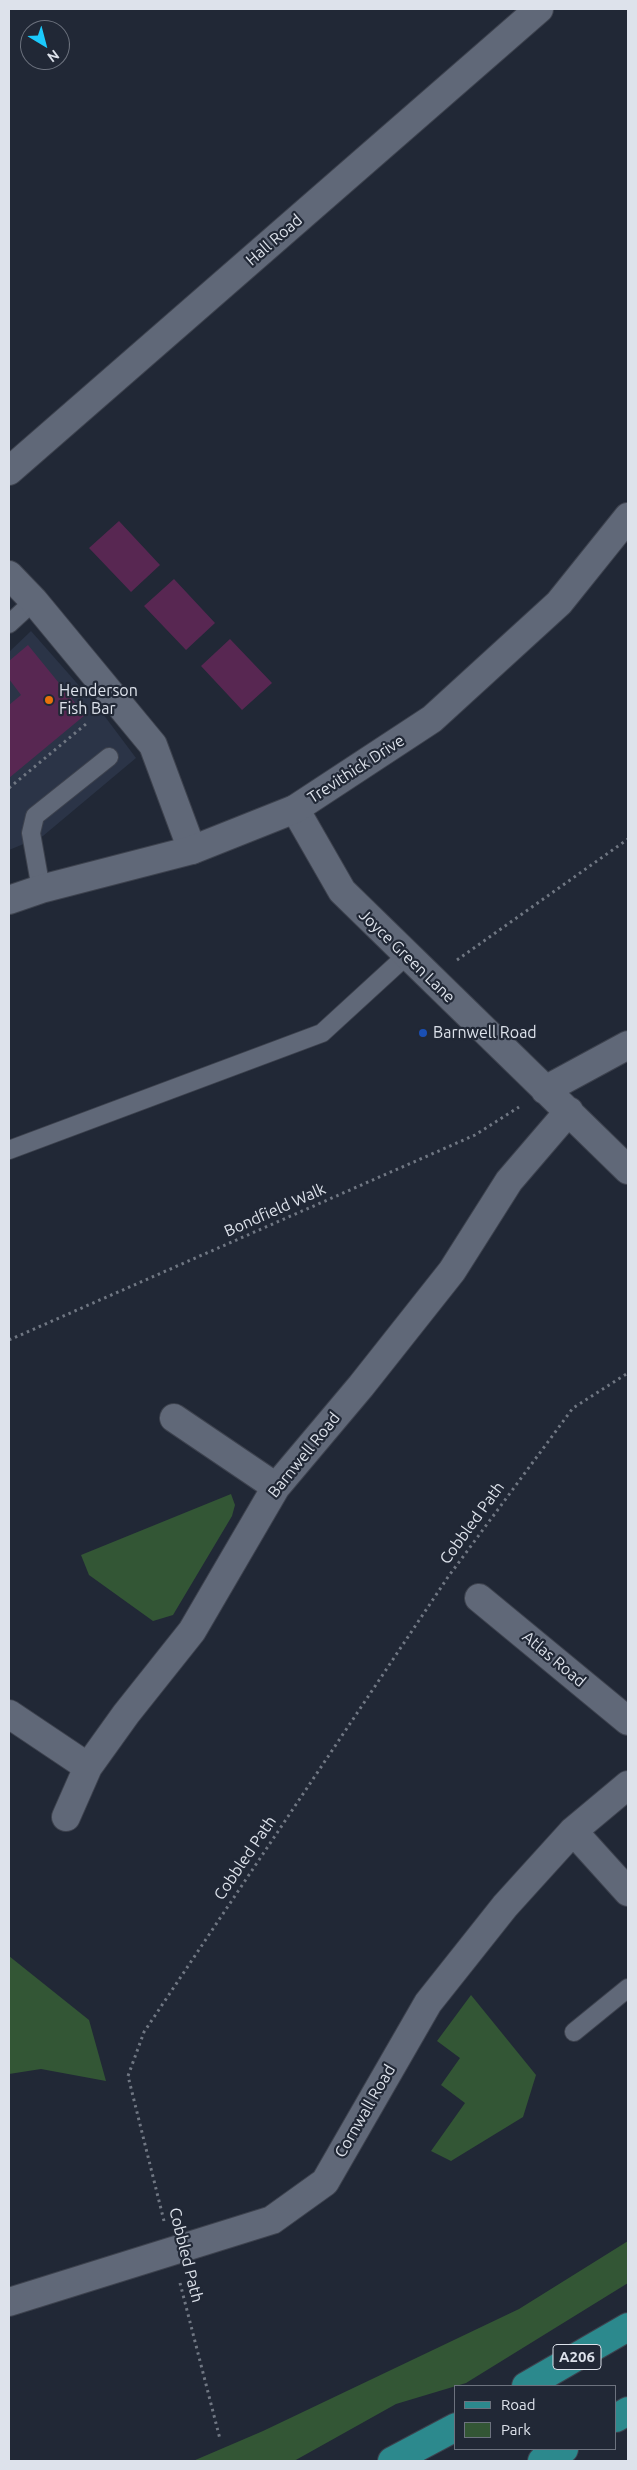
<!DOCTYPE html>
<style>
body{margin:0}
#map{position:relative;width:637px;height:2470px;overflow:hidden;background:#212836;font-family:Ubuntu,sans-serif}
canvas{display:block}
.frame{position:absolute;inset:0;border:10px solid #dde2eb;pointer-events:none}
.legend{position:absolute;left:454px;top:2385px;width:162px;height:65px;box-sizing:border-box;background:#212836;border:1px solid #6c727e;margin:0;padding:6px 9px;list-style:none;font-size:15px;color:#dde2eb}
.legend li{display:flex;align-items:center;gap:10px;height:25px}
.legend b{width:25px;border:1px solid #6c727e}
.north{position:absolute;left:20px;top:20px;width:50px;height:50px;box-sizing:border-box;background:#212836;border:1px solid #6c727e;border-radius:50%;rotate:143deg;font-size:14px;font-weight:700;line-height:20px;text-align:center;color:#dde2eb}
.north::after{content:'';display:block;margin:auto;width:18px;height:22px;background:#1bcafc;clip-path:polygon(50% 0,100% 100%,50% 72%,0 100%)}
</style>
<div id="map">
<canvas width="637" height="2470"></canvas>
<div class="frame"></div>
<ul class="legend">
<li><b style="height:6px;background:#2c898d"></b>Road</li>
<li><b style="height:14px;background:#335635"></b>Park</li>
</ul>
<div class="north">N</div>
</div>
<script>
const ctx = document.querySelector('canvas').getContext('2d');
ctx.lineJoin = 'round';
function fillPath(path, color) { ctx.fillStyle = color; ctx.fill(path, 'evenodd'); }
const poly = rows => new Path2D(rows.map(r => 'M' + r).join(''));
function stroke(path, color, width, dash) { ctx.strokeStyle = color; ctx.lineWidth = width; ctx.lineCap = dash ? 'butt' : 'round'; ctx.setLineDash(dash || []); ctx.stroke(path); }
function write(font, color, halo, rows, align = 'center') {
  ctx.font = font + ' Ubuntu,sans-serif'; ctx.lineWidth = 4.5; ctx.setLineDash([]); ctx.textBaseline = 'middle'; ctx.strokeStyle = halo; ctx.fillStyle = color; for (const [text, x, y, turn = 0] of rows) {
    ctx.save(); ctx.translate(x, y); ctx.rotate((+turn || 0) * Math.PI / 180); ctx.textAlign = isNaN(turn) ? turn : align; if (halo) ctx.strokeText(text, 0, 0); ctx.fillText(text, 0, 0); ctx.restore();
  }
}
fillPath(poly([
 [31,631,97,706,136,758,43,836,9,850,9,652]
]), '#2b3447');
fillPath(poly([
 [231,1494,235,1505,232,1516,173,1615,153,1621,89,1575,81,1555],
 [9,1956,89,2020,106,2081,41,2069,9,2074],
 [471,1995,536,2075,523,2117,451,2161,431,2151,465,2103,441,2085,460,2058,437,2041],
 [628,2241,628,2283,466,2383,396,2404,294,2461,193,2461,263,2431,519,2309]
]), '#335635');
fillPath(poly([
 [119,521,160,565,131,592,89,548],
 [174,579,215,623,186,650,144,606],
 [230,639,272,683,242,710,201,666],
 [28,645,85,715,9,778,9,705,21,695,9,679,9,661]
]), '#582752');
const service = poly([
 [9,624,34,601],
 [41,889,31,833,35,816,109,757],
 [9,1150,322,1033,406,956],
 [574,2032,628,1988]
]);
const minor = poly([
 [9,471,539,9],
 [9,575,34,601,153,745,192,850],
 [295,809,342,891,628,1170],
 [545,1090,628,1045],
 [174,1418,276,1487],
 [479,1598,628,1721],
 [9,1714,88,1767],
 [66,1817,88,1767,126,1714,192,1631,276,1487,361,1386,452,1271,509,1181,569,1111],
 [573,1831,628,1892],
 [9,2302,272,2220,325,2182,428,2003,505,1906,573,1831,628,1785]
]);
const tertiary = poly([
 [9,900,41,889,192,850,295,809,432,719,559,603,628,517]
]);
const primary = poly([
 [526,2386,628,2327],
 [616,2418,628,2411],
 [392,2461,456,2427],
 [542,2461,564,2449]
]);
stroke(service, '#3d424e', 20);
stroke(minor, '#3d424e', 30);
stroke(tertiary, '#3d424e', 30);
stroke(primary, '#3d424e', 30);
stroke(poly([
 [9,788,86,724],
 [457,960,628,839],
 [9,1340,475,1135,519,1107],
 [164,2221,128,2076,144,2032,448,1577,573,1408,628,1373],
 [180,2283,220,2439]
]), '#707783', 3, [2.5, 4]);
stroke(service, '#606878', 18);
stroke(minor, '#606878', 28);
stroke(tertiary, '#606878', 28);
stroke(primary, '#2c898d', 28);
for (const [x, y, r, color] of [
 [49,700,5,"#e8710a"],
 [423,1033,5,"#1a4fb4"]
]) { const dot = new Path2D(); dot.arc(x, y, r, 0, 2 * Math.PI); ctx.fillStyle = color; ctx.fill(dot); stroke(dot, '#212836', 2); }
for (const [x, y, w] of [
 [577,2357,48]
]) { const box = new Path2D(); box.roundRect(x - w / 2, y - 12.5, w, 25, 4); ctx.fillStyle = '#212836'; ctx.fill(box); stroke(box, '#dde2eb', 1); }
write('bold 15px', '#dde2eb', null, [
 ["A206",577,2357]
]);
write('16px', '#dde2eb', '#212836', [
 ["Hall Road",274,240,-41],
 ["Trevithick Drive",356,769,-33],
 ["Joyce Green Lane",407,956,44],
 ["Bondfield Walk",275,1210,-24],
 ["Barnwell Road",304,1455,-51],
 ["Cobbled Path",472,1523,-54],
 ["Atlas Road",554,1659,40],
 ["Cobbled Path",245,1858,-56],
 ["Cornwall Road",365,2111,-60],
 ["Cobbled Path",186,2255,76]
]);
write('16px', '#dde2eb', '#212836', [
 ["Henderson",59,691],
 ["Fish Bar",59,709],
 ["Barnwell Road",433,1033]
], 'left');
</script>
